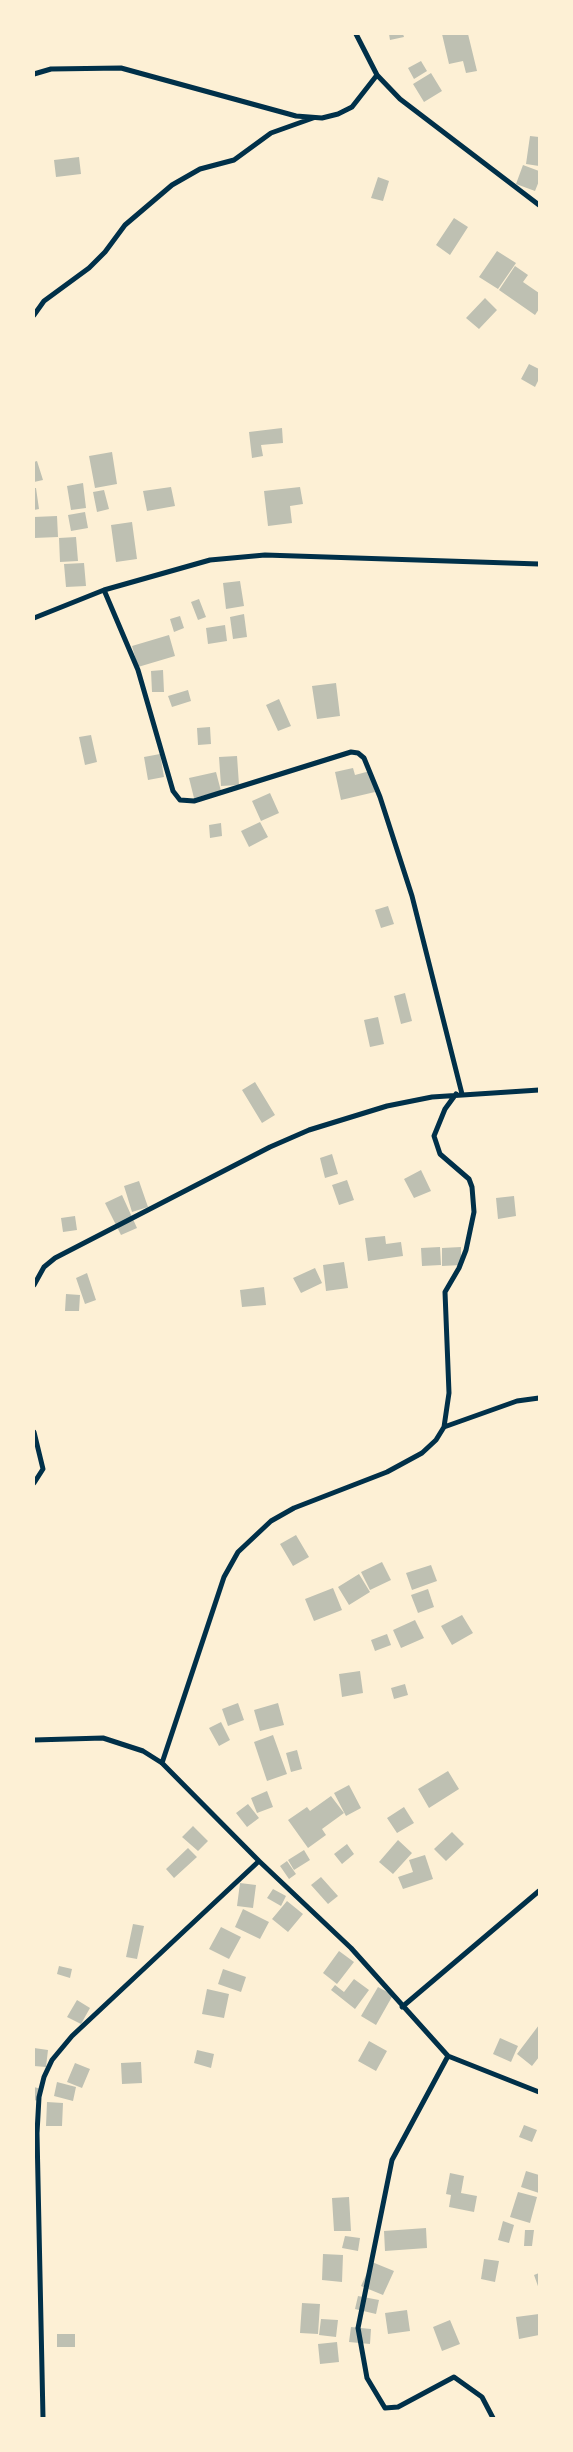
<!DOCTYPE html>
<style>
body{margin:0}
#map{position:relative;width:573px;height:2452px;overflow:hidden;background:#fdf0d5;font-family:"Sofia Sans Condensed",sans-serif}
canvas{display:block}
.frame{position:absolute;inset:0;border:35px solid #fdf0d5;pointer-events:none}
</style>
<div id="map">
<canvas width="573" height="2452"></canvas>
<div class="frame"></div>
</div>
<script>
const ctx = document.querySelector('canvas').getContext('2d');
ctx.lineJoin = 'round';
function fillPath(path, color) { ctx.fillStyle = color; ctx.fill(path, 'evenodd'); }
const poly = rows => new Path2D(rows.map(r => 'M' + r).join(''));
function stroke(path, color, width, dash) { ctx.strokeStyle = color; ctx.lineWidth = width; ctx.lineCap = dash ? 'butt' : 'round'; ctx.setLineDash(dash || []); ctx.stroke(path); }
fillPath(poly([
 [389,34,403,34,404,37,390,40],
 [442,34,468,34,477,71,466,73,463,61,449,64],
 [421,61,427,71,414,79,408,68],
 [431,73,442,91,424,102,413,84],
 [530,136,539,137,539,166,526,164],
 [79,157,81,174,56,177,54,160],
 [523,165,539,171,539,181,535,191,516,184],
 [378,177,389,181,383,201,371,198],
 [454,218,468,227,450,255,436,245],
 [497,251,516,263,498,289,479,277],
 [515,266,528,275,523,282,539,293,539,309,535,315,499,290],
 [485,298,497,310,479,329,466,318],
 [529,364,539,369,539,379,535,387,521,379],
 [282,428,283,443,261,445,263,456,252,458,249,432],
 [112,452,117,484,95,488,89,456],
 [37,461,43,480,34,482,34,462],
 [83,483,86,508,71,510,67,486],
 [171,487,175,506,147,511,143,491],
 [300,487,303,504,290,506,292,523,268,526,264,491],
 [34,488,36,488,39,509,34,510],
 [104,490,109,509,97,512,93,492],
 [85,512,88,528,71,531,68,515],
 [57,516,58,537,34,538,34,517],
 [132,522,137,559,116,562,111,525],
 [76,537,78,561,60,562,59,538],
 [84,563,86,586,66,587,64,564],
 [240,581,244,606,226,609,223,583],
 [199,599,206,617,198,620,191,602],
 [244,614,247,637,233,639,230,617],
 [180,616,184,628,174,632,170,619],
 [225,625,227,641,208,644,206,628],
 [169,635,175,656,138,667,132,646],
 [163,670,164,692,152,692,151,671],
 [336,683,340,716,317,719,312,686],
 [188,690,191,701,172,707,168,696],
 [279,699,291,726,278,731,266,705],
 [210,727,211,744,198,745,197,728],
 [91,735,97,762,85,765,79,737],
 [160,754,164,777,148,780,144,757],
 [237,756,239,785,221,786,219,757],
 [353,768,355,775,370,771,375,792,341,800,335,772],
 [216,772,221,791,194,798,189,778],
 [270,793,279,813,261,821,252,801],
 [260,822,268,837,249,847,241,831],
 [221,823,222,836,210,838,209,825],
 [388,906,394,924,381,928,375,910],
 [405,993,412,1021,401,1024,394,996],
 [378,1017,384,1044,370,1047,364,1020],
 [255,1082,275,1115,262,1123,242,1090],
 [332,1154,338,1174,325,1178,320,1158],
 [421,1170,431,1191,414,1198,404,1179],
 [347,1180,354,1200,339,1205,332,1185],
 [139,1181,148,1207,132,1212,124,1186],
 [122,1195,137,1228,121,1235,105,1203],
 [514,1196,516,1216,498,1219,496,1198],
 [75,1216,77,1230,63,1232,61,1218],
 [385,1236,386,1244,401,1242,403,1256,368,1261,365,1238],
 [440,1247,441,1265,422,1266,421,1248],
 [461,1247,461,1265,442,1266,442,1248],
 [344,1262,348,1288,326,1291,323,1265],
 [315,1268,322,1283,301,1293,293,1278],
 [87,1273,96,1300,85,1304,76,1278],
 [264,1287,266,1305,242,1307,240,1290],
 [66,1294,80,1295,79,1311,65,1311],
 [296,1535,309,1557,293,1566,280,1544],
 [382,1562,391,1580,370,1590,361,1572],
 [431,1565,437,1581,412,1590,406,1573],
 [359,1574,370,1592,349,1605,338,1587],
 [333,1588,342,1610,314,1621,305,1599],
 [428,1589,434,1607,418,1613,411,1595],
 [462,1615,473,1633,452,1645,441,1626],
 [415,1620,424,1638,401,1648,393,1630],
 [387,1634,391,1645,375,1651,371,1640],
 [360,1671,363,1693,342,1697,339,1674],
 [405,1684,408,1695,394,1699,391,1688],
 [238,1703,244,1720,228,1726,222,1709],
 [278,1703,284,1725,260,1731,254,1710],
 [221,1722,230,1740,219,1746,209,1728],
 [273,1735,287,1774,267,1781,254,1742],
 [297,1750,302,1769,291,1772,286,1753],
 [448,1771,459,1789,429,1808,418,1789],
 [349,1785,361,1808,346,1816,334,1793],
 [267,1791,273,1807,257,1813,251,1798],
 [331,1796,344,1813,322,1829,326,1835,308,1848,288,1820,307,1807,310,1811],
 [248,1804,259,1818,247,1827,236,1813],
 [404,1807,414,1823,397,1833,387,1818],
 [193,1826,208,1841,198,1851,182,1837],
 [452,1832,464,1844,446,1861,434,1849],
 [398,1840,412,1853,393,1874,379,1862],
 [347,1844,354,1854,342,1864,334,1854],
 [188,1848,197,1857,174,1878,166,1869],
 [304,1850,310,1860,294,1870,288,1860],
 [425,1855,433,1879,403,1889,398,1877,413,1872,409,1860],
 [287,1861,296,1874,289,1879,280,1866],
 [321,1877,338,1896,328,1904,311,1885],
 [240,1883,256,1885,253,1908,237,1906],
 [273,1889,286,1896,281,1906,267,1898],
 [287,1901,303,1914,288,1932,272,1919],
 [243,1909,269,1922,260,1939,235,1927],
 [133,1924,144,1926,137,1959,126,1957],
 [221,1927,241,1937,229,1959,209,1949],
 [339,1951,354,1962,337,1984,323,1973],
 [59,1966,72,1969,70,1978,57,1974],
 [223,1969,246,1977,241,1992,218,1984],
 [354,1979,369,1990,355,2009,331,1990,335,1985,344,1992],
 [378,1987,393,1995,376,2025,361,2016],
 [207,1989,229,1994,224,2018,202,2014],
 [77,2000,90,2008,81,2024,67,2017],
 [539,2025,539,2057,532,2066,517,2054],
 [500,2038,518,2046,511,2062,493,2054],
 [369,2041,387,2051,376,2071,358,2061],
 [34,2048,48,2050,46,2067,34,2066],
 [197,2050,214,2054,211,2068,194,2063],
 [141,2062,142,2083,122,2084,121,2063],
 [75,2063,90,2069,82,2088,67,2082],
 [57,2082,76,2087,73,2101,54,2096],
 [34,2087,41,2089,38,2101,34,2100],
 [47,2102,63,2103,62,2126,46,2126],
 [524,2125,537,2130,532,2142,519,2137],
 [526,2171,539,2175,539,2193,521,2187],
 [450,2173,464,2176,461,2193,477,2196,474,2212,449,2207,451,2195,446,2194],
 [518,2192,537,2197,530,2223,510,2217],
 [349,2197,351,2231,334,2231,332,2198],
 [503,2221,514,2225,509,2243,498,2240],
 [426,2228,427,2248,385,2251,384,2231],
 [525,2230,534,2230,532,2246,524,2246],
 [345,2236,360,2238,358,2251,342,2248],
 [323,2254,343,2255,342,2282,322,2280],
 [484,2259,499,2261,495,2282,481,2279],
 [372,2262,394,2271,383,2295,361,2286],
 [539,2273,539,2289,534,2275],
 [358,2296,379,2300,376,2314,355,2309],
 [302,2303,320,2304,318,2334,300,2333],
 [407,2310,410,2331,388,2334,385,2313],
 [539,2314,539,2335,519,2339,516,2317],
 [321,2319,338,2320,336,2337,319,2335],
 [450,2320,460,2344,442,2351,433,2327],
 [351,2327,371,2329,370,2344,349,2342],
 [57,2334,75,2334,75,2347,57,2347],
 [337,2342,339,2362,320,2364,318,2344]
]), '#bec0b2');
stroke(poly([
 [356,34,377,75,400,99,539,205],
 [34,74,51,69,121,68,296,116,322,118,338,114,352,107,377,75],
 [34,315,44,301,89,268,105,252,125,225,172,185,200,169,234,160,271,133,313,118],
 [104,590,138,670,173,791,180,800,194,801,351,752,358,753,364,758,380,797,412,896,462,1094],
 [34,618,104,590,210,560,265,555,539,564],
 [34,1285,44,1267,55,1258,270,1147,309,1130,387,1106,432,1097,539,1090],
 [444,1427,517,1401,539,1398],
 [34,1432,43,1469,34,1483],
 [34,1740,103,1738,143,1751,162,1763,259,1861,351,1948,448,2056,539,2092],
 [162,1763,224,1577,238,1552,271,1521,294,1508,387,1472,422,1453,436,1440,444,1427,449,1393,445,1292,459,1268,466,1250,474,1212,472,1187,469,1179,440,1154,434,1136,445,1109,456,1094],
 [402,2007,539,1891],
 [448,2056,392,2160,358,2328,367,2378,385,2408,398,2407,454,2377,482,2397,493,2418],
 [43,2418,37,2133,39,2097,44,2077,52,2060,72,2036,259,1861]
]), '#003049', 5);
</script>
